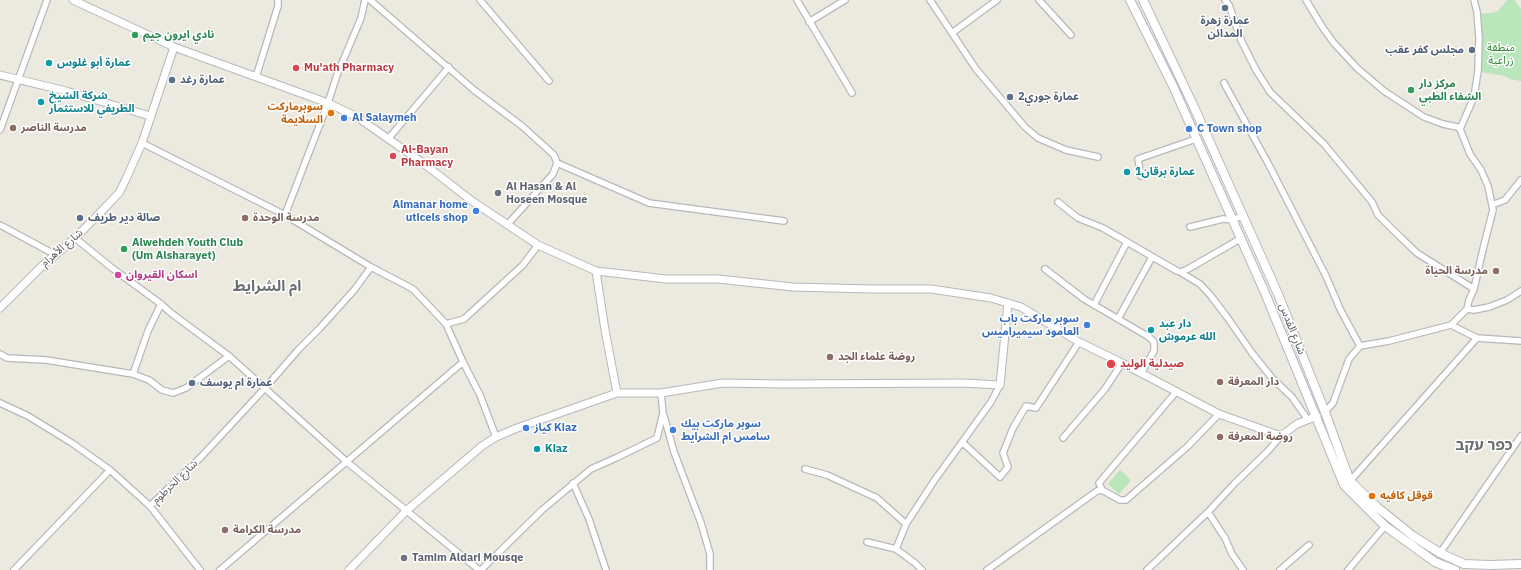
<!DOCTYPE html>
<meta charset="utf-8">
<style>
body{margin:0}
canvas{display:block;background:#ece9df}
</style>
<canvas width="1521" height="570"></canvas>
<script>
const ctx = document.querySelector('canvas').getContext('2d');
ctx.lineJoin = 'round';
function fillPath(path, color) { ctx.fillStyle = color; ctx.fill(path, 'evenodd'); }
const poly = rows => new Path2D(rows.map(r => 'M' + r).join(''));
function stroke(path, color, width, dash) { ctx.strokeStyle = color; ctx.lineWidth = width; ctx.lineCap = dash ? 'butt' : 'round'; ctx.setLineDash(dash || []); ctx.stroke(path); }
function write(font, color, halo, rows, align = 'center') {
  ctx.font = font + ' "IBM Plex Sans","Noto Sans Arabic","Noto Sans Hebrew",sans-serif'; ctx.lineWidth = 3; ctx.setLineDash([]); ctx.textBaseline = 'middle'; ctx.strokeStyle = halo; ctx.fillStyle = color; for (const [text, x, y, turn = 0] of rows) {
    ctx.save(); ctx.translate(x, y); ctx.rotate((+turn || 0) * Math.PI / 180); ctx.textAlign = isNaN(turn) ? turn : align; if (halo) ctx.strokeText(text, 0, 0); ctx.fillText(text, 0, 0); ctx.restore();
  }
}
fillPath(poly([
 [1507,0,1514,0,1521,9,1521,81,1509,79,1505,76,1481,72,1482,41,1480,14,1497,12],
 [1120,470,1131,480,1119,494,1108,484]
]), '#b9e6ba');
const minor = poly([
 [370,0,474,90,522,126,554,155,557,163,553,174,507,225],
 [480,0,549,81],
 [797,0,852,93],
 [930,0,976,69,1025,127,1038,138,1066,150,1098,157],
 [1039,0,1071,35],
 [1225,0,1229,5,1241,40,1256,70,1270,92,1324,144,1372,202,1378,215,1392,229,1417,253,1474,289,1469,300,1467,309,1451,325],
 [1306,0,1321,25,1333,42,1357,68,1384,91,1424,117,1443,124,1457,127,1460,129],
 [809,22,845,0],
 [952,33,997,0],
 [256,77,278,6,278,0],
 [1224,83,1269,165,1326,276,1340,309,1360,346],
 [0,130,47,0],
 [388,139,449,67],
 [142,143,285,215,371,267,413,289,446,324,463,362,480,395,496,437],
 [557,163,649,203,784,221],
 [1141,176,1138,159,1196,139],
 [1058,202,1078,218,1103,228,1177,271,1181,272,1188,269,1240,239],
 [1492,205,1505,200,1521,180],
 [285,215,328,103,337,75,361,18,365,0],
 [0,225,56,255],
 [1190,227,1223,219,1232,220,1242,216],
 [75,238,112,268,161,304,171,313,229,356,347,462,479,570],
 [1045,269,1084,299,1149,337,1154,342,1154,351,1141,373],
 [1180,272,1200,284,1211,296,1227,317,1252,353,1272,378,1292,397,1308,420],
 [1474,289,1483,249,1493,210,1488,186,1481,170,1470,154,1460,129,1474,97,1478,71,1479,38,1477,12,1474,0],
 [1094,305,1127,242],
 [1467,309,1474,310,1489,307,1507,300,1521,291],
 [1118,319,1152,257],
 [446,324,464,319,523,265,538,245],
 [0,354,7,358,46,360,133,374,149,380,162,390,173,393,186,388,229,356],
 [133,374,148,331,161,304],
 [0,403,28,416,72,443,110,470,150,506,200,570],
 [1324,413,1333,403,1349,359,1360,346,1389,341,1451,325,1477,338,1521,341],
 [664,416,674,452,701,523,710,554,710,570],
 [1063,438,1105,389,1122,363],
 [962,442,1000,477,1008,467,1003,453,1013,428,1026,406,1036,408,1079,342],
 [805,469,827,475,877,498,906,524,934,481,991,402,1000,385],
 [1350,481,1477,338],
 [573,483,589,519,606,570],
 [1102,490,1099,483,1176,392],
 [150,506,201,457,265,388,299,349,320,328,355,289,371,267],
 [1208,512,1225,538,1232,554,1243,570],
 [867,542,896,549,915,563,922,570],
 [896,549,906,524],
 [1440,553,1521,436],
 [14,570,110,470],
 [220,570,463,362],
 [481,570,542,510,591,469,618,457,657,438,663,413,661,393],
 [987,570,1097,491,1102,490,1120,500,1126,500,1187,447,1219,414],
 [1147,570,1208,512,1235,483,1267,452,1281,436],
 [1280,570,1309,545],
 [1348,570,1385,526]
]);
const tertiary = poly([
 [73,0,174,47,328,103,357,117,423,163,472,201,538,245,596,271,666,279,718,279,793,287,871,289,931,289,991,298,1021,307,1079,342,1122,363,1219,414,1281,436,1297,424,1317,416],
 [0,75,66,91,150,116],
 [0,308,42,266,75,238,96,217,119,193,126,179,142,143,174,47],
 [617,393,661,393,723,383,783,384,963,383,1000,385,1008,303],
 [349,570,406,511,482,446,496,437,517,428,617,393,605,330,596,271]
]);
const secondary = poly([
 [1130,0,1173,86,1265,293,1344,485,1385,526,1435,562,1455,570],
 [1143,0,1194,107,1278,294,1325,412,1350,481,1377,507,1413,536,1440,553,1464,564,1490,565,1521,564]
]);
stroke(minor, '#b5b8bd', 8);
stroke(tertiary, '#b5b8bd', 9);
stroke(secondary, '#b5b9bf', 10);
stroke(minor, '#fff', 5.5);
stroke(tertiary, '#fff', 7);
stroke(secondary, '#fff', 8);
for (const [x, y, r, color] of [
 [1225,8,4,"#5c6f8a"],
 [135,35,4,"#2e9e5b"],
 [1472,50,4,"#5c6f8a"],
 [49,63,4,"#0f9aa8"],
 [296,68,4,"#e0444e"],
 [172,80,4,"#5c6f8a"],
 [1411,90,4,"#2e9e5b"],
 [1010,97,4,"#5c6f8a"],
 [41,102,4,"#0f9aa8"],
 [331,113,4,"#e8710a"],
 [344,118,4,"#3f7fe0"],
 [13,128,4,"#8d6e63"],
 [1189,129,4,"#3f7fe0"],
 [393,156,4,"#e0444e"],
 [1127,172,4,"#0f9aa8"],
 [498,193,4,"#6b7280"],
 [476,211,4,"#3f7fe0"],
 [80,218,4,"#5c6f8a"],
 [245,218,4,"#8d6e63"],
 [124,249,4,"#2e9e5b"],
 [1496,271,4,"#8d6e63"],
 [118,275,4,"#d1479c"],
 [1087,325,4,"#3f7fe0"],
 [1151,330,4,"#0f9aa8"],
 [830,357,4,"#8d6e63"],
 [1111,364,5,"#e0444e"],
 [1220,382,4,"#8d6e63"],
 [192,383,4,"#5c6f8a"],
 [526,428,4,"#3f7fe0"],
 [673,430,4,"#3f7fe0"],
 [1220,437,4,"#8d6e63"],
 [537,449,4,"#0f9aa8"],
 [1372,496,4,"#e8710a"],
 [225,530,4,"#8d6e63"],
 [404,558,4,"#6b7280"]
]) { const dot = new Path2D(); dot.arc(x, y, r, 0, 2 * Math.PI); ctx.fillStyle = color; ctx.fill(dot); stroke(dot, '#fff', 1.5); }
write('bold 11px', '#4e5e75', '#fff', [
 ["عمارة زهرة",1225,21,"center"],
 ["المدائن",1225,34,"center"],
 ["مجلس كفر عقب",1464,50,"right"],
 ["عمارة رغد",180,80],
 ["عمارة جوري2",1018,97],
 ["صالة دير طريف",88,218],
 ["عمارة ام يوسف",200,383]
], 'left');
write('bold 11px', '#27864d', '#fff', [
 ["نادي ايرون جيم",143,35],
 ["مركز دار",1419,84],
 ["الشفاء الطبي",1419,97],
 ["Alwehdeh Youth Club",132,243],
 ["(Um Alsharayet)",132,256]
], 'left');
write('11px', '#318736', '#fff', [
 ["منطقة",1501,48],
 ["زراعية",1501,61]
]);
write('bold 11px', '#0d838f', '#fff', [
 ["عمارة أبو غلوس",57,63],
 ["شركة الشيخ",49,96],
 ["الطريفي للاستثمار",49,109],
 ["1عمارة برقان",1135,172],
 ["دار عبد",1159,324],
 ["الله عرموش",1159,337],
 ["Kiaz",545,449]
], 'left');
write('bold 11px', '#be3a42', '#fff', [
 ["Mu'ath Pharmacy",304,68],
 ["Al-Bayan",401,150],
 ["Pharmacy",401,163],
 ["صيدلية الوليد",1120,364]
], 'left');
write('bold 11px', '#c56008', '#fff', [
 ["سوبرماركت",323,107],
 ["السلايمة",323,120],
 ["قوقل كافيه",1380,496,"left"]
], 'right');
write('bold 11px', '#366cbe', '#fff', [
 ["Al Salaymeh",352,118],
 ["C Town shop",1197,129],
 ["Almanar home",468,205,"right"],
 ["uticels shop",468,218,"right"],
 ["سوبر ماركت باب",1079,319,"right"],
 ["العامود سيميراميس",1079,332,"right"],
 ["سوبر ماركت بيك",681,424],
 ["سامس ام الشرايط",681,437],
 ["كياز Kiaz",534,428]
], 'left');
write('bold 11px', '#785e54', '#fff', [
 ["مدرسة الناصر",21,128],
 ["مدرسة الوحدة",253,218],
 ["مدرسة الحياة",1488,271,"right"],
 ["روضة علماء الجد",838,357],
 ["دار المعرفة",1228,382],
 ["روضة المعرفة",1228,437],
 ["مدرسة الكرامة",233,530]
], 'left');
write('bold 11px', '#5b616d', '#fff', [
 ["Al Hasan & Al",506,187],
 ["Hoseen Mosque",506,200],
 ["Tamim Aldari Mousqe",412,558]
], 'left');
write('11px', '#585c61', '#fff', [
 ["شارع الأهرام",62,248,-41],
 ["شارع القدس",1292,329,68],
 ["شارع الخرطوم",175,482,-44]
]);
write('bold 11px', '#b23c85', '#fff', [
 ["اسكان القيروان",126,275]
], 'left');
write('bold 15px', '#696e73', '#fff', [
 ["ام الشرايط",267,287],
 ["כפר עקב",1484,446]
]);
</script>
